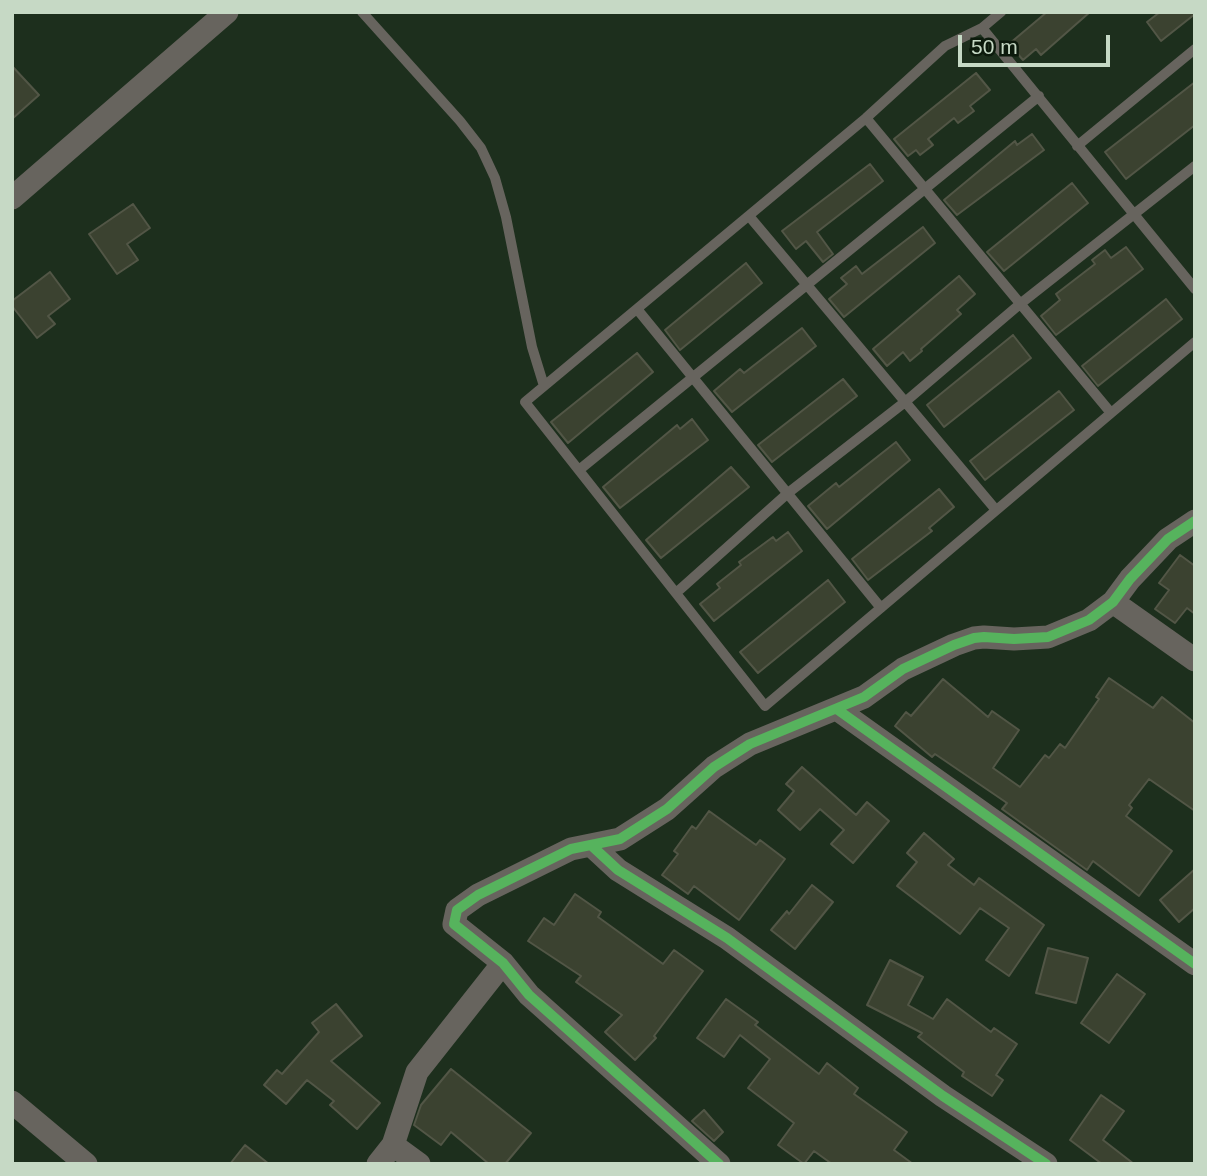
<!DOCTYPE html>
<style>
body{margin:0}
#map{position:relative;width:1207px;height:1176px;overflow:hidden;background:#1d2f1d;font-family:Arial,sans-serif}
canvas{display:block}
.frame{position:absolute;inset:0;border:14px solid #c6d9c5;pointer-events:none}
.scale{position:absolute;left:958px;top:35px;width:152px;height:32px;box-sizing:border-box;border:4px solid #c6d9c5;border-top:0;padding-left:9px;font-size:21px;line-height:24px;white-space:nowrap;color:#c6d9c5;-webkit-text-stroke:5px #0c1a0c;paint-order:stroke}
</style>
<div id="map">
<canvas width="1207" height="1176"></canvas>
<div class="frame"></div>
<div class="scale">50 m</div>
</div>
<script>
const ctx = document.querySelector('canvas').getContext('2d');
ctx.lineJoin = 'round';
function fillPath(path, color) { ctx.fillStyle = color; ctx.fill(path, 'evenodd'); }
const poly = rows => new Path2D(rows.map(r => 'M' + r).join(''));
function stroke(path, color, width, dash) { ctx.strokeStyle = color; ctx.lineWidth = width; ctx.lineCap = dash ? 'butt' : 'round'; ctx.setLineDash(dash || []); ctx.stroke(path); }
const building = poly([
 [1047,12,1090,12,1041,55,1036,49,1023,60,1009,44,1047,12],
 [1160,12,1195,12,1195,14,1161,41,1147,22,1160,12],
 [12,66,39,95,12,119,12,66],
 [976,73,990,90,970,106,974,111,958,123,954,118,928,139,933,145,920,155,916,150,908,156,894,139,976,73],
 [1195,82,1195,125,1126,179,1105,152,1195,82],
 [1032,134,1044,150,957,215,944,200,1015,141,1017,145,1032,134],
 [870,164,883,181,817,232,833,254,823,262,806,241,796,249,782,231,870,164],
 [1072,183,1088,203,1004,271,987,252,1072,183],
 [133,204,150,228,127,244,138,260,117,274,89,234,133,204],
 [923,227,935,243,844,317,829,299,847,284,841,278,856,266,862,274,923,227],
 [1126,247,1143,269,1056,335,1041,316,1060,300,1056,294,1095,264,1092,260,1105,250,1111,258,1126,247],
 [746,263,762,283,680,350,665,330,746,263],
 [50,272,70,299,48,316,55,324,37,338,12,306,12,301,50,272],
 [959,276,975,294,957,310,961,314,921,349,922,351,910,361,903,352,887,366,873,349,959,276],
 [1166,299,1182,319,1098,386,1082,366,1166,299],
 [802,328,816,346,732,412,714,391,740,369,744,373,802,328],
 [1013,335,1031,358,944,427,927,405,1013,335],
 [637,353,653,372,568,443,551,422,637,353],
 [843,379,857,396,772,462,758,445,843,379],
 [1059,391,1074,410,985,480,970,461,1059,391],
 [692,419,708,440,620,508,603,487,677,425,680,429,692,419],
 [896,442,910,460,827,529,808,506,836,483,839,487,896,442],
 [731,467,749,487,661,558,646,540,731,467],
 [939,489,954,507,929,528,932,531,868,580,852,559,939,489],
 [788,532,802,551,714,621,700,604,720,588,717,584,741,565,739,562,773,537,776,541,788,532],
 [1180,555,1195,566,1195,614,1187,608,1175,623,1155,609,1169,590,1159,583,1180,555],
 [828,580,845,602,758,673,740,652,828,580],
 [1109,678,1153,708,1162,697,1195,723,1195,811,1149,779,1129,805,1132,808,1126,816,1172,851,1139,896,1093,861,1087,870,1002,809,1007,803,935,754,932,757,895,726,906,712,911,716,943,679,988,717,992,711,1019,730,993,768,1020,787,1045,755,1049,758,1060,744,1065,748,1099,699,1096,697,1109,678],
 [802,767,856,815,867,802,889,821,853,863,831,844,844,830,820,809,800,830,778,810,794,791,786,784,802,767],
 [709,811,756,845,760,840,785,859,739,920,694,886,688,894,662,875,678,854,674,851,692,826,696,829,709,811],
 [924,833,954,859,948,865,974,885,979,878,1044,925,1009,976,986,960,1009,928,980,908,960,934,897,886,917,862,907,853,924,833],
 [1195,869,1195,908,1179,922,1160,900,1195,869],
 [812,885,833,902,795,949,771,930,787,911,789,914,812,885],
 [575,894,601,912,598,917,663,964,674,950,703,971,654,1036,656,1038,635,1060,605,1032,622,1015,576,982,581,976,528,941,544,918,554,925,575,894],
 [1048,948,1088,958,1076,1003,1036,993,1048,948],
 [890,960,923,977,908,1005,933,1019,947,999,991,1032,994,1028,1017,1044,996,1075,1003,1080,992,1096,962,1076,964,1072,918,1037,922,1033,867,1005,890,960],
 [1117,974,1145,994,1109,1043,1081,1023,1117,974],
 [726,999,758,1022,755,1025,819,1074,827,1063,858,1088,854,1094,907,1132,894,1150,913,1164,832,1164,814,1151,804,1164,778,1145,794,1123,748,1088,770,1059,740,1035,724,1057,697,1038,726,999],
 [336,1004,362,1036,331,1061,380,1103,357,1129,330,1105,334,1101,307,1080,286,1104,264,1085,277,1070,282,1074,319,1032,312,1023,336,1004],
 [451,1069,531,1133,505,1164,489,1164,451,1132,441,1145,414,1125,421,1105,451,1069],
 [1101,1095,1124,1111,1103,1140,1134,1164,1102,1164,1070,1140,1101,1095],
 [704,1110,723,1132,714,1141,692,1121,704,1110],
 [245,1145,269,1164,230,1164,245,1145]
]);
fillPath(building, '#3b4230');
stroke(building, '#525646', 2);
stroke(poly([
 [362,12,460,121,481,148,495,178,506,217,532,347,544,386],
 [1001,12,982,28,945,46,866,118,525,402,765,706,1195,342],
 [982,28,1195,289],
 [866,118,1111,413],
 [1077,146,1195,49],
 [749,216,996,510],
 [637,309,881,608],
 [579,470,1039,96],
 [676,593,788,493,905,402,1020,304,1195,166]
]), '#67645e', 10);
stroke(poly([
 [12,198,227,12],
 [1113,602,1195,660],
 [838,710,1195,964],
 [592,846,618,870,727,938,943,1096,1046,1164],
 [12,1102,86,1164],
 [393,1145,419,1164],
 [378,1164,393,1145,417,1072,503,963],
 [719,1164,529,995,503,963,454,924,457,910,478,895,571,849,620,839,667,809,714,767,750,744,864,697,903,669,954,645,974,638,984,637,1014,639,1048,637,1089,620,1113,602,1130,579,1168,539,1195,521]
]), '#67645e', 23);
stroke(poly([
 [838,710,1195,964],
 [592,846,618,870,727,938,943,1096,1046,1164],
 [719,1164,529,995,503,963,454,924,457,910,478,895,571,849,620,839,667,809,714,767,750,744,864,697,903,669,954,645,974,638,984,637,1014,639,1048,637,1089,620,1113,602,1130,579,1168,539,1195,521]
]), '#56b35d', 10);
</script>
